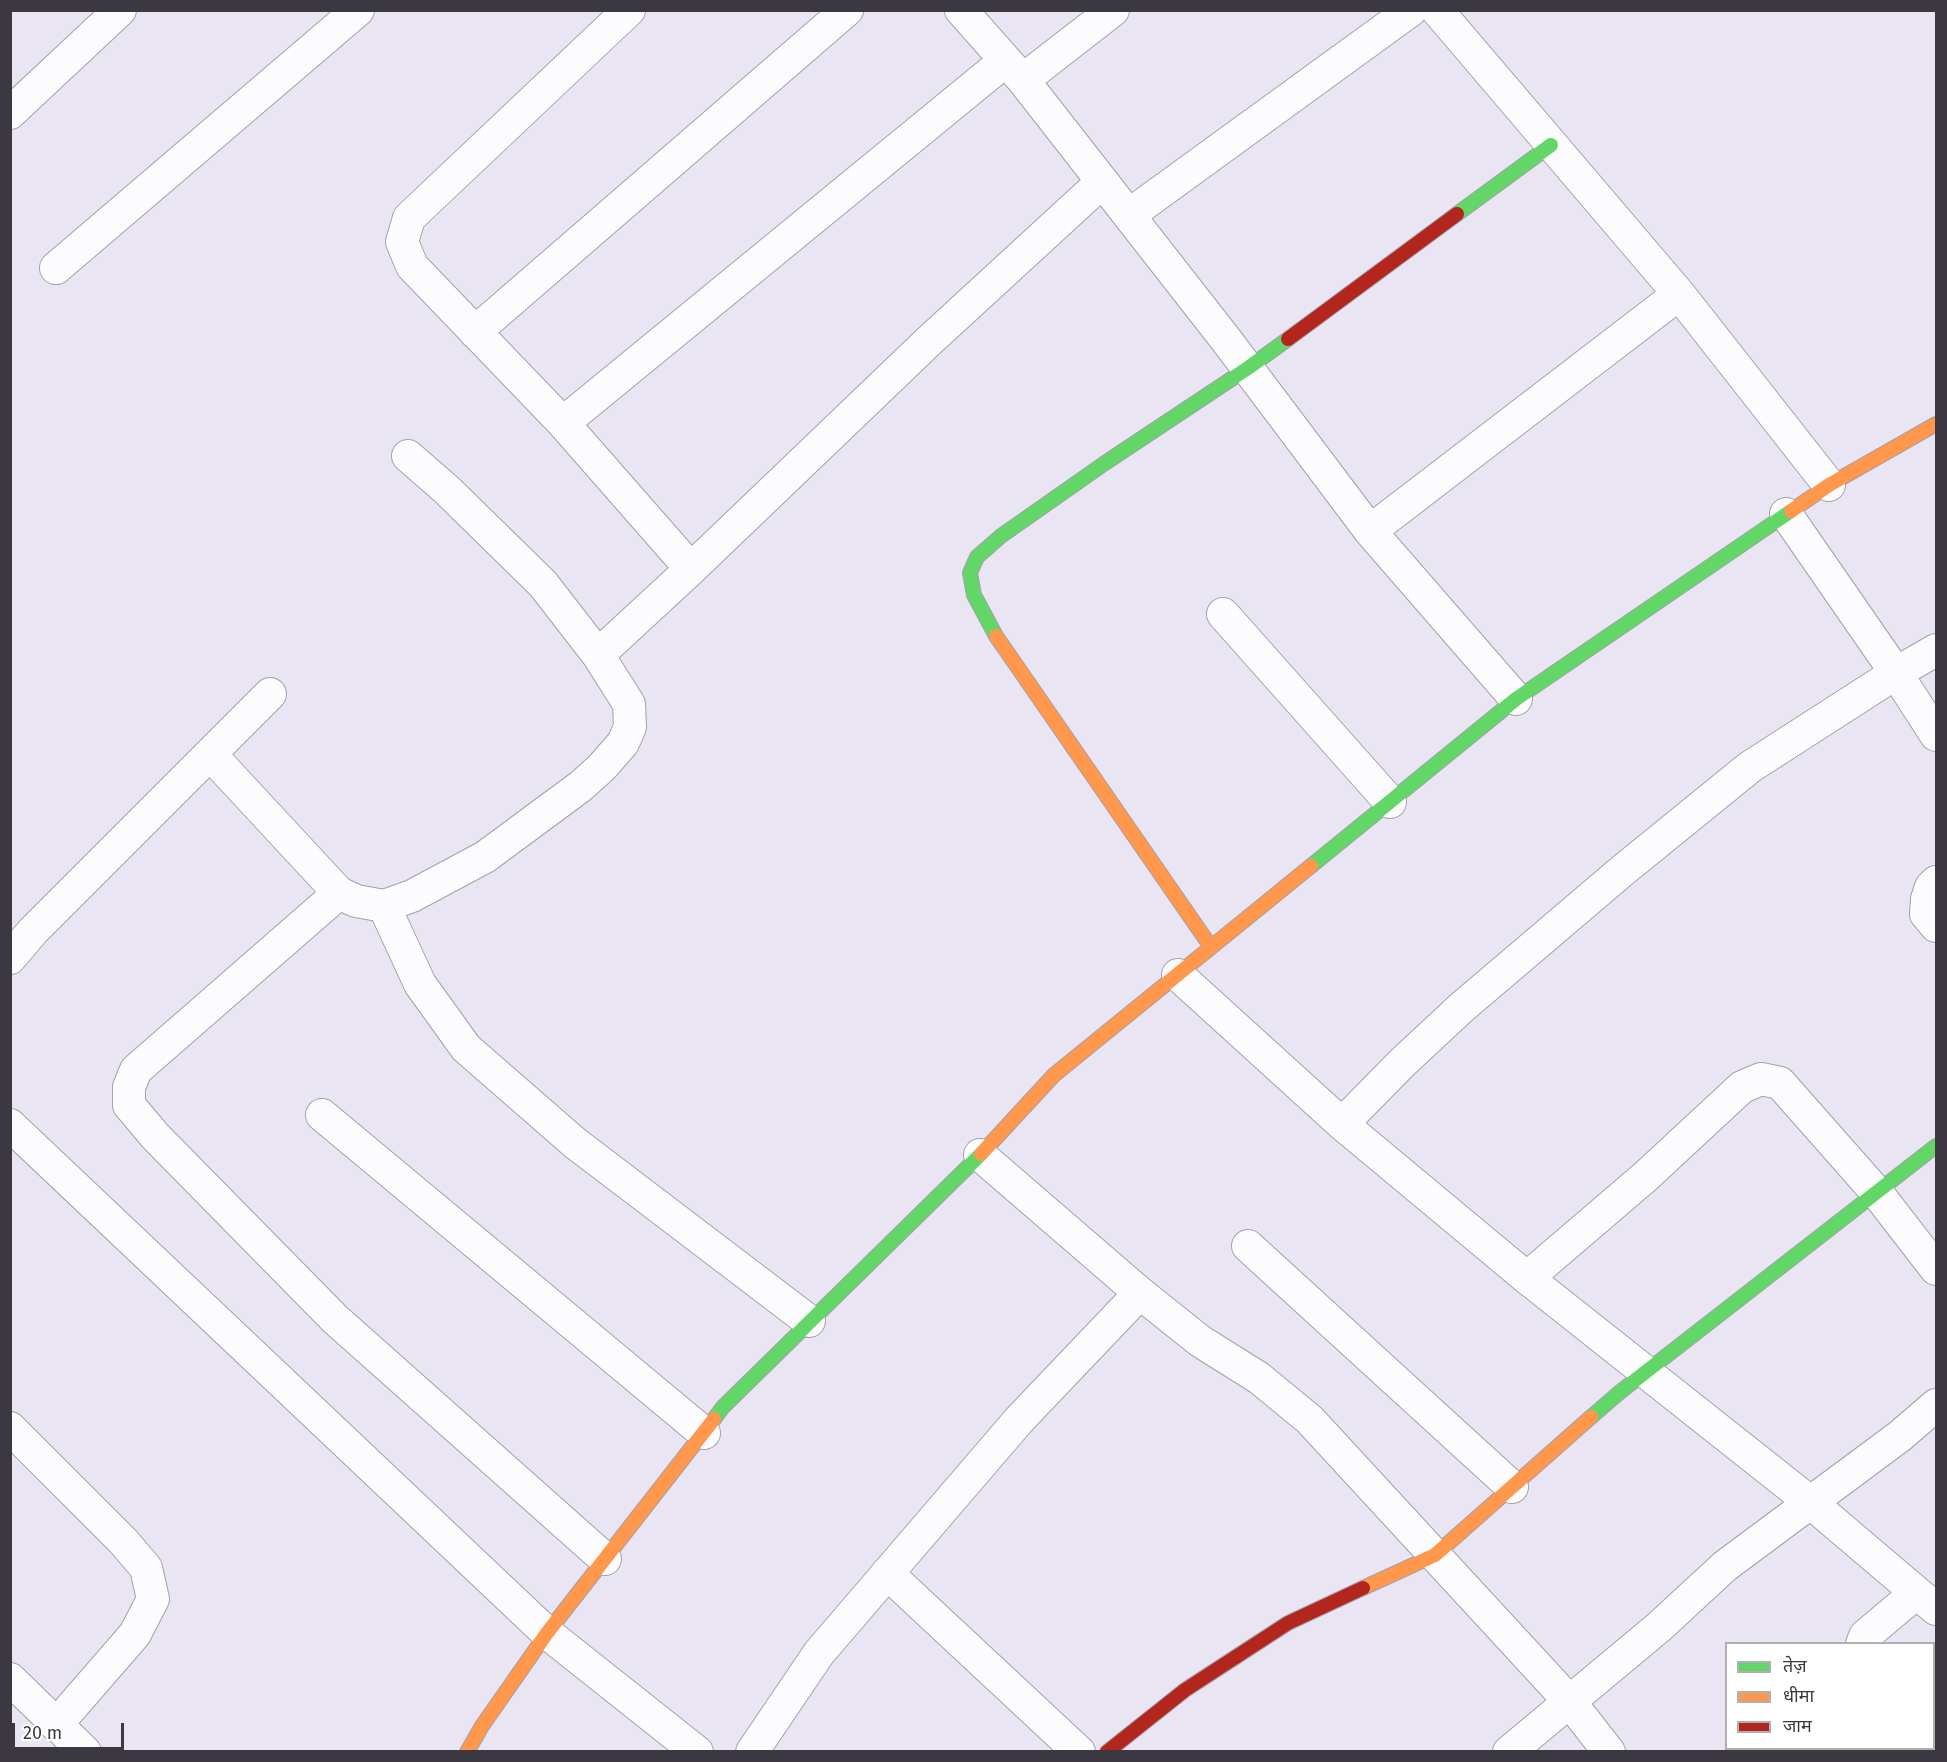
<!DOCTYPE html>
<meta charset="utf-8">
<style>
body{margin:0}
#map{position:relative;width:1947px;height:1762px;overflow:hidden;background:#e9e5f2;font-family:"Fira Sans","Noto Sans Devanagari",sans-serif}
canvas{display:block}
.frame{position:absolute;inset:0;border:12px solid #3b3841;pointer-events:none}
.legend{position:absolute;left:1725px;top:1642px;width:210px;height:108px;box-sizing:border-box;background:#fff;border:2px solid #b1afb3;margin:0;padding:8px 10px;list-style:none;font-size:18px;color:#3b3841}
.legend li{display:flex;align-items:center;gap:12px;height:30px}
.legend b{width:30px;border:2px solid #b1afb3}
.scale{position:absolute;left:12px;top:1723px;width:112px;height:27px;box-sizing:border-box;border:3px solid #3b3841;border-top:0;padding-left:8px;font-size:18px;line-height:21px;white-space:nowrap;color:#3b3841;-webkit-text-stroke:4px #fff;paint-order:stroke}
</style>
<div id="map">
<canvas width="1947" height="1762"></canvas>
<div class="frame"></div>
<ul class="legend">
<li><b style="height:8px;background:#63d668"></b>तेज़</li>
<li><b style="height:8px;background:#ff974d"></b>धीमा</li>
<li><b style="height:8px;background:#b3261e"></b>जाम</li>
</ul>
<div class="scale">20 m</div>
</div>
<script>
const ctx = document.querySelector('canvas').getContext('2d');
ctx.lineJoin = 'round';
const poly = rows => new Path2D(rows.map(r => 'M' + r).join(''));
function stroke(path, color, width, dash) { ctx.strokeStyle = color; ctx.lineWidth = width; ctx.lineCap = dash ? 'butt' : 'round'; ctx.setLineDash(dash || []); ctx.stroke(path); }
const street = poly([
 [629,10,409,218,402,242,412,266,563,423,691,569],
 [961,10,1023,80,1227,341,1370,531,1516,699],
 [1437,10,1679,294,1829,485],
 [1023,80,1113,10],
 [10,113,120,10],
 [1129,215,1411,10],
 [56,268,358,10],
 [475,332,847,10],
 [563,423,1005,61],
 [1786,514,1896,673,1936,735],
 [1370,531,1679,294],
 [1223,614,1390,802],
 [598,655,691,569,929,341,1102,182],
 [210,754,339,893,356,901,384,906,412,896,485,857,581,786,602,767,623,743,630,727,629,704,598,655,543,584,447,490,408,456],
 [1936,882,1931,887,1927,899,1926,914,1936,926],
 [339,893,136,1070,129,1087,129,1105,155,1136,335,1319,605,1559],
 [384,906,420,984,466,1048,575,1143,809,1321],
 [10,958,33,931,270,694],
 [1178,975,1342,1124,1527,1278,1810,1502,1936,1609],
 [322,1115,704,1433],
 [1342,1124,1402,1063,1461,1008,1622,871,1750,767,1896,673,1936,650],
 [10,1125,547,1633,697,1752],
 [980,1155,1140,1293,1200,1341,1259,1378,1310,1420,1570,1702,1609,1752],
 [1248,1246,1512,1487],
 [1527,1278,1645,1177,1742,1087,1761,1079,1780,1083,1878,1194,1936,1269],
 [10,1428,123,1541,146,1568,153,1599,135,1634,56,1725],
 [887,1573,1079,1752],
 [1862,1644,1865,1636,1916,1593],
 [10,1679,85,1752],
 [1926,1748,1929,1752],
 [752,1752,819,1653,1019,1420,1140,1293],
 [1509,1752,1659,1627,1725,1566,1900,1436,1936,1405]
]);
const fast = poly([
 [1457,214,1551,145],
 [996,636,974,595,970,573,977,557,1001,536,1105,463,1248,368,1288,339],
 [1311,866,1516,699,1791,511],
 [1591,1417,1620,1392,1936,1146],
 [714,1419,723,1407,981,1154]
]);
const slow = poly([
 [1791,511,1829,485,1936,424],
 [996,636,1211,947],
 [981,1154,1054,1075,1311,866],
 [1363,1588,1435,1555,1591,1417],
 [467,1752,482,1726,547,1633,714,1419]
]);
const jam = poly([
 [1288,339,1457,214],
 [1107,1752,1185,1690,1288,1623,1363,1588]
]);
stroke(street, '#a4a1ab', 34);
stroke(fast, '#a4a1ab', 16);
stroke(slow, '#a4a1ab', 16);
stroke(jam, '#a4a1ab', 16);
stroke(street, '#fcfbfd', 32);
stroke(fast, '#63d668', 14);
stroke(slow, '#ff974d', 14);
stroke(jam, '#b3261e', 14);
</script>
